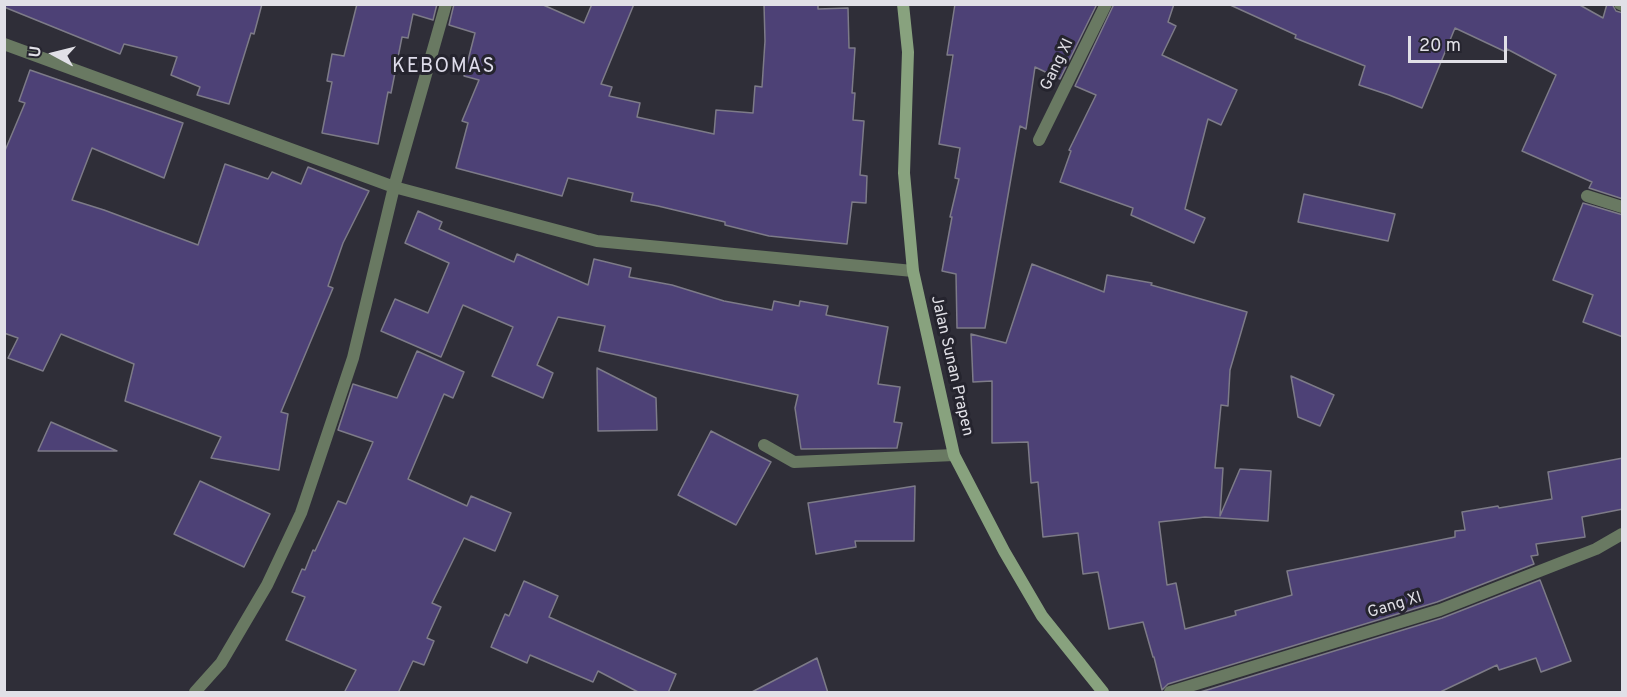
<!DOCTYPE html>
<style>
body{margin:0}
#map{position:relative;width:1627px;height:697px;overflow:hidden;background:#2f2e38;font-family:Overpass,sans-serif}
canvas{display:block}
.frame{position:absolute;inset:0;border:6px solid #e1e0e7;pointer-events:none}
.north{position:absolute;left:24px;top:24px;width:60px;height:60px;-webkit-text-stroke:4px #25242e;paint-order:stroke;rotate:277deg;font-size:16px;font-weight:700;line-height:24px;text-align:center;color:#e1e0e7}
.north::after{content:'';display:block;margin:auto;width:21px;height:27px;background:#e1e0e7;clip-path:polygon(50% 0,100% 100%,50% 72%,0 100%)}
.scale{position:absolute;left:1408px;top:36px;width:99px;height:27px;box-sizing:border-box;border:3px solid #e1e0e7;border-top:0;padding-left:8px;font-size:18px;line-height:21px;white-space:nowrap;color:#e1e0e7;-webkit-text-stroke:4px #25242e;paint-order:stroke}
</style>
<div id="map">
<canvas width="1627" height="697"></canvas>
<div class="frame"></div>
<div class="north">U</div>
<div class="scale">20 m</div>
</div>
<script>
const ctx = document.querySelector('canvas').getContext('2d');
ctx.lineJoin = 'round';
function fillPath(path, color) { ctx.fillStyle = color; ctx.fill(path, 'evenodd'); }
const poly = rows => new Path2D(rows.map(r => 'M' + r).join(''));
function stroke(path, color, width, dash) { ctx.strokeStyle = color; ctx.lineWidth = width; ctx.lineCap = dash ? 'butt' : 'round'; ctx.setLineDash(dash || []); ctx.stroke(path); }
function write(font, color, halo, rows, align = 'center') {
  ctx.font = font + ' Overpass,sans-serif'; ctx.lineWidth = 6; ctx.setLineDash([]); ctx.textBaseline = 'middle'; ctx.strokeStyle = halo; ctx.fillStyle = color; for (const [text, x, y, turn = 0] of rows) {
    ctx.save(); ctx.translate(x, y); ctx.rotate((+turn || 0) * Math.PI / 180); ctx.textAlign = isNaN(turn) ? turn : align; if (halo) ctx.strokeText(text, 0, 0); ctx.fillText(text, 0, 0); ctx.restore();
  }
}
const building = poly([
 [4,4,262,4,254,34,251,33,229,104,197,95,200,87,171,75,177,57,124,44,120,54,4,7,4,4],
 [357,4,437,4,433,20,413,14,408,38,402,37,391,93,388,92,378,144,322,133,332,82,327,81,332,54,344,56,357,4],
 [454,4,541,4,584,23,592,4,634,4,601,84,612,87,609,96,640,103,637,117,714,134,716,110,753,113,755,86,762,87,765,41,764,4,818,4,818,9,848,8,849,48,855,48,852,93,855,93,853,120,864,121,860,175,867,176,866,203,852,202,847,244,769,236,725,225,725,222,658,206,631,201,633,193,568,178,562,196,456,168,468,123,462,121,479,80,464,76,475,33,449,25,454,4],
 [955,4,1097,4,1060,79,1035,67,1026,129,1020,126,985,328,957,328,956,274,942,271,952,217,950,217,959,179,955,178,960,148,939,144,953,55,947,55,955,4],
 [1114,4,1174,4,1168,22,1176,26,1162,55,1237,90,1221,125,1208,119,1185,209,1205,218,1194,243,1131,215,1133,208,1060,182,1071,151,1069,150,1096,95,1075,86,1114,4],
 [1228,4,1578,4,1603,18,1607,4,1612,4,1616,11,1623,13,1623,199,1589,188,1592,182,1522,151,1556,75,1507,49,1506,52,1455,28,1422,108,1389,95,1359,85,1365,66,1295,38,1296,35,1228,4],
 [30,70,183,123,164,178,92,148,72,200,104,210,198,245,225,164,268,179,272,172,301,184,308,167,369,191,343,243,328,286,333,288,281,412,288,414,279,470,211,458,221,437,125,401,134,364,61,334,43,371,8,358,18,338,4,333,4,153,25,103,19,101,30,70],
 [1304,194,1395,214,1388,241,1298,222,1304,194],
 [1583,203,1623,215,1623,337,1583,322,1593,295,1553,280,1583,203],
 [418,211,442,222,439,229,514,262,517,254,588,285,594,259,631,268,629,277,672,285,724,301,772,310,774,301,799,306,800,301,828,306,826,315,888,327,878,384,900,387,894,422,902,423,897,448,801,449,795,408,798,395,599,351,605,326,558,317,537,365,553,373,543,398,492,376,513,327,463,305,441,357,381,331,395,299,428,313,449,263,405,243,418,211],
 [1032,264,1104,292,1107,275,1152,283,1151,285,1247,312,1230,370,1228,406,1221,405,1215,468,1223,468,1220,516,1240,469,1271,471,1268,521,1205,517,1159,522,1167,585,1176,583,1185,629,1236,615,1235,611,1292,595,1287,571,1455,537,1455,531,1465,530,1462,512,1498,506,1499,508,1552,499,1548,472,1623,458,1623,509,1582,517,1585,537,1536,544,1538,555,1531,556,1534,564,1437,602,1168,684,1162,690,1154,657,1153,657,1143,622,1109,629,1098,572,1083,574,1078,533,1043,537,1038,482,1031,483,1028,442,992,443,992,381,973,382,971,334,1006,343,1032,264],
 [417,351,464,372,453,398,444,394,408,479,467,506,471,496,511,513,495,551,464,538,432,603,441,607,427,638,434,641,424,665,413,661,398,693,344,693,356,670,286,640,305,597,292,592,302,569,305,570,313,550,315,551,338,501,346,504,373,442,338,430,353,384,397,398,417,351],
 [597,368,656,398,657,430,598,431,597,368],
 [1291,376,1334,395,1320,426,1298,417,1291,376],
 [51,422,117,451,38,451,51,422],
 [711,431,771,462,736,525,678,495,711,431],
 [200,481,270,514,244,567,174,534,200,481],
 [915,486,914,541,855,541,856,547,816,554,808,503,915,486],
 [1540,580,1571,661,1541,672,1536,658,1499,670,1497,665,1438,693,1197,693,1442,618,1540,580],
 [524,581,558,596,549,617,676,674,668,693,640,693,598,671,593,682,530,655,527,663,491,647,505,614,509,616,524,581],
 [817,658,828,693,750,693,817,658]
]);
fillPath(building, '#4d4176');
stroke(building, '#7d7b88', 1.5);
stroke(poly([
 [1620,4,1622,5],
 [4,44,394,187,597,241,913,271],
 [1039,140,1106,4],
 [1587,196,1622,207],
 [764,445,794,462,954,455],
 [195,692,221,663,267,585,301,513,353,358,394,187,446,4],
 [1170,692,1440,610,1596,549,1622,534]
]), '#697962', 12);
stroke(poly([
 [903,4,908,52,904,173,913,271,954,455,1004,551,1042,616,1103,692]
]), '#88a27e', 12);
write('16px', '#e1e0e7', '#25242e', [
 ["Gang XI",1058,65,-64],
 ["Jalan Sunan Prapen",951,366,77],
 ["Gang XI",1395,606,-17]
]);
ctx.letterSpacing = '1.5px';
write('20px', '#dedcea', '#25242e', [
 ["KEBOMAS",444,68]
]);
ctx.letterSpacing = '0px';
</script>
